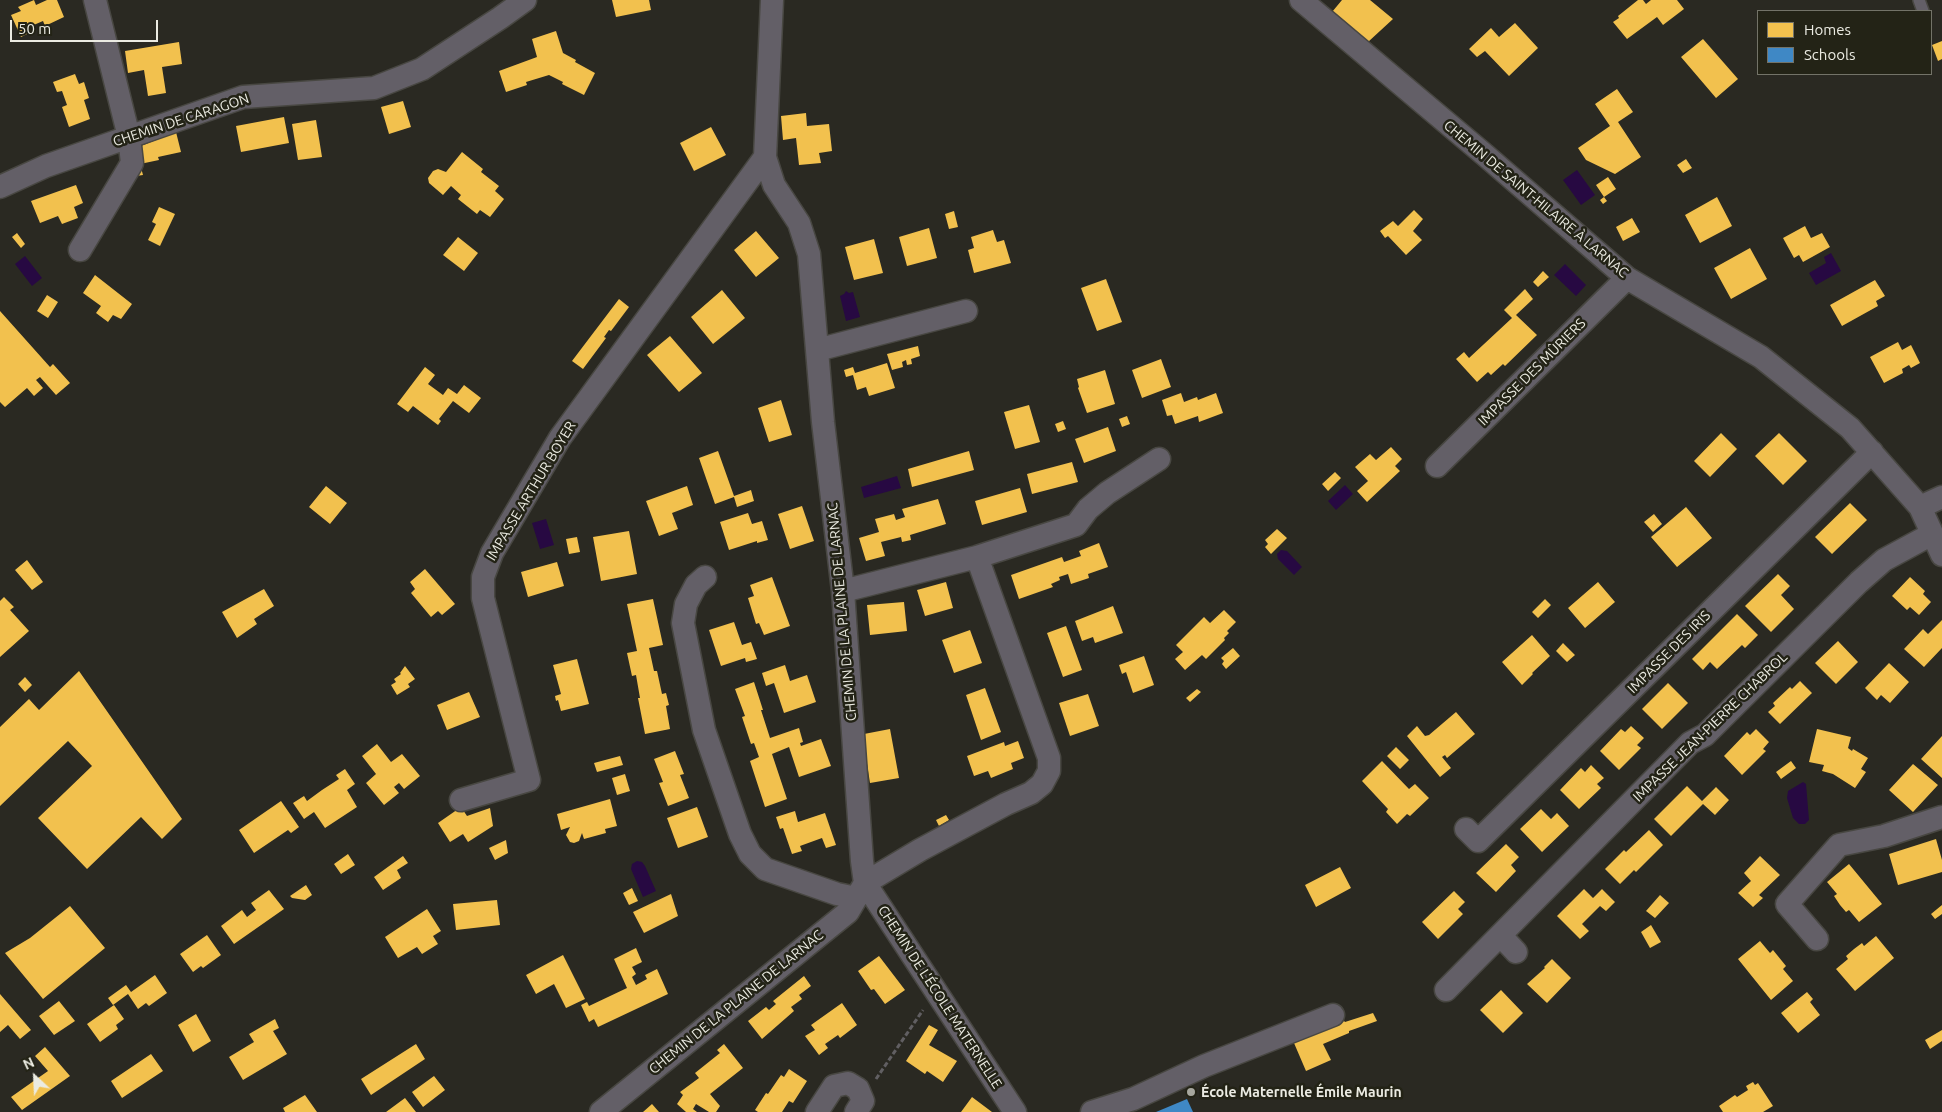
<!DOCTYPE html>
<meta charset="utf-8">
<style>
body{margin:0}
#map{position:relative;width:1942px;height:1112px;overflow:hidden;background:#2a2922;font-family:Ubuntu,sans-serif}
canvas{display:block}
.legend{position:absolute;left:1757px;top:10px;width:175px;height:65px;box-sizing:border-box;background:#232316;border:1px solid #737368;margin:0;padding:6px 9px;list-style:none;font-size:15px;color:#ebebe2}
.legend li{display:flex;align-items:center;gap:10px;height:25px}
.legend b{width:25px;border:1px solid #737368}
.north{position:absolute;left:10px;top:1052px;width:50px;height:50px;-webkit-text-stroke:4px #232316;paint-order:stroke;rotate:335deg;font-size:14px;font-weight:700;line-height:20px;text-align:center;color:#ebebe2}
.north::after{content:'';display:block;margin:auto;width:18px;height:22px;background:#ebebe2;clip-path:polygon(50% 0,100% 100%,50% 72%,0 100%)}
.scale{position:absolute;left:10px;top:20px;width:148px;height:22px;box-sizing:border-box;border:2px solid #ebebe2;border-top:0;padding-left:6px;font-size:15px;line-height:18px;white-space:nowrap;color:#ebebe2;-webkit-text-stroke:4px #232316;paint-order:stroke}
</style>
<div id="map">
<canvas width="1942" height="1112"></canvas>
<ul class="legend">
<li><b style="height:14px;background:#f2c14e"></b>Homes</li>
<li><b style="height:14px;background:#3f88c5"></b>Schools</li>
</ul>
<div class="north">N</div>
<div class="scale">50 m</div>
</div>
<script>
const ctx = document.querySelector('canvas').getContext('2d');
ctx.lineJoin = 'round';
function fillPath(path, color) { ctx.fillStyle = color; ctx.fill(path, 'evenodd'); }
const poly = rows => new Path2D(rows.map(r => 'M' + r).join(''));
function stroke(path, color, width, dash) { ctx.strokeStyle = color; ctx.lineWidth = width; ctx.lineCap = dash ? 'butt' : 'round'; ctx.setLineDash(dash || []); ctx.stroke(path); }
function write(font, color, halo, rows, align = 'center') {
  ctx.font = font + ' Ubuntu,sans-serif'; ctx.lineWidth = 5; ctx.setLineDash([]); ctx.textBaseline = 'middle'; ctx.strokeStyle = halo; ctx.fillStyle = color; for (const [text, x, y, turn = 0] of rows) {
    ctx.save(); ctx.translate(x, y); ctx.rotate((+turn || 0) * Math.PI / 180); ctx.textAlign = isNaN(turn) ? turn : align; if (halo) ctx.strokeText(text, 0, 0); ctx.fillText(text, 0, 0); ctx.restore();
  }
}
fillPath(poly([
 [1577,170,1595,195,1581,205,1563,180],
 [1831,253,1841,271,1816,285,1809,273,1826,263,1824,257],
 [25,256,42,278,32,286,15,264],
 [1565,264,1586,285,1576,296,1554,275],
 [846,291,849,293,853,292,860,317,846,321,840,296,844,294],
 [897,476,901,488,864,498,861,487],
 [1345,485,1353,494,1336,510,1328,501],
 [546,519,554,545,540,549,532,523],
 [1281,550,1287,551,1302,567,1294,575,1278,559,1277,554],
 [1803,782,1806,784,1809,820,1805,824,1799,824,1793,818,1787,798,1788,791],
 [637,861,642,862,645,866,656,891,643,897,631,869,632,864]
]), '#270942');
fillPath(poly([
 [34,0,36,5,47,0,57,0,64,17,45,26,43,21,29,27,31,32,21,37,11,15,21,11,18,7],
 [612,0,649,0,651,10,616,17],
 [1342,0,1370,0,1393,19,1368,42,1332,12],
 [1638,0,1643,0,1646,4,1651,0,1677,0,1684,9,1663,25,1657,17,1627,39,1613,22,1619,18,1618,16],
 [1515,23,1538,48,1509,76,1485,51,1477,57,1469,49,1491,28,1499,37],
 [556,31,563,53,576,60,575,62,595,73,584,95,562,84,563,82,549,75,526,82,527,85,506,92,499,71,537,57,532,39],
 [1703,39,1738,79,1716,98,1681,57],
 [1942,41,1942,59,1938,61,1932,45],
 [179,42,182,64,162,67,166,93,148,96,144,70,128,73,125,51],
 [75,74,79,84,84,82,89,98,84,100,90,119,69,127,62,107,67,105,62,91,57,92,53,82],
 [1617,89,1633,112,1618,122,1641,157,1615,174,1586,160,1578,148,1610,126,1595,104],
 [403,101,411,127,389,134,381,107],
 [806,113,807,126,829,124,832,151,819,153,821,163,799,165,796,138,783,140,781,116],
 [284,117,289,143,241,152,236,126],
 [316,120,322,157,298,160,292,124],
 [711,127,726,155,694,171,680,143],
 [176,132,181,152,158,157,159,160,140,164,143,175,129,177,136,148],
 [462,152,483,169,481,172,499,186,495,191,504,199,490,217,480,210,477,214,458,199,461,195,451,186,443,195,429,183,428,178,433,171,438,169,446,172],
 [1686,159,1692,168,1683,173,1677,165],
 [1608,177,1616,189,1604,197,1607,201,1603,204,1600,200,1604,197,1596,185],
 [76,185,83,203,74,207,78,218,62,224,58,216,40,223,31,201],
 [1717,197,1732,226,1700,243,1685,215],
 [159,207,175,214,160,246,148,240,156,224,152,222],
 [1414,210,1423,219,1413,231,1422,240,1406,255,1388,236,1385,238,1380,231,1393,221,1398,226],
 [954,211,958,227,949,229,945,214],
 [1632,218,1640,232,1623,241,1616,227],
 [1805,226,1811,238,1822,233,1830,247,1803,262,1799,255,1794,258,1783,238],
 [929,228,937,258,907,266,899,237],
 [993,230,997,242,1004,240,1011,263,974,273,968,250,974,248,971,237],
 [756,231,779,258,756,277,734,250],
 [17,233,25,244,21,248,12,237],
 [458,237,478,253,464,271,443,255],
 [874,239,883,273,854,280,845,247],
 [1750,248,1767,279,1731,299,1714,268],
 [1543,271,1549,277,1538,287,1533,282],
 [95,275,132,304,121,319,113,315,108,322,96,313,101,306,83,293],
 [1106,279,1122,322,1097,331,1081,288],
 [1875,280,1885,296,1876,301,1878,306,1842,326,1830,305],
 [1525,289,1533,299,1516,315,1537,335,1505,366,1503,364,1491,375,1488,372,1477,382,1456,359,1464,352,1469,358,1512,318,1504,310],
 [722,290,745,318,713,344,691,317],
 [47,295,58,302,48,318,37,311],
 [619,299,629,307,611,331,609,330,604,337,606,338,583,369,572,361],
 [0,311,50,367,53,364,70,383,56,395,40,377,36,380,43,388,34,396,27,388,5,407,0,402],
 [670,336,702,373,679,392,647,355],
 [1898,342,1902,350,1911,345,1920,363,1911,368,1909,365,1902,369,1903,373,1884,383,1870,357],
 [918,346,920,356,911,359,912,364,907,365,906,360,902,362,903,367,892,370,887,354],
 [1161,359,1171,387,1142,398,1132,370],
 [887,363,895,388,869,396,866,387,857,390,853,375,846,377,844,370,853,367,855,373],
 [425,367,435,375,428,384,443,395,448,388,457,394,464,385,481,398,469,413,453,401,439,419,441,421,438,425,413,406,408,412,397,404],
 [1105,370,1115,404,1087,413,1078,388,1079,387,1077,379],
 [1181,393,1184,402,1197,397,1198,400,1216,393,1223,413,1199,422,1198,416,1175,424,1172,415,1167,416,1162,400],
 [781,400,792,435,769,442,758,408],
 [1029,405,1040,442,1015,449,1004,412],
 [1127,416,1130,424,1122,427,1119,419],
 [1063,421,1066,429,1058,432,1055,424],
 [1108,427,1116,451,1084,463,1075,439],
 [1721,433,1737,449,1710,477,1694,461],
 [1779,433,1807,461,1783,485,1755,456],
 [1391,447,1402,459,1395,466,1400,471,1367,502,1357,491,1368,481,1355,467,1370,454,1376,460],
 [718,451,734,496,751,490,754,501,737,507,734,497,715,504,699,458],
 [969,451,974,470,912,487,908,469],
 [1072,462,1078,482,1032,494,1027,474],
 [1335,472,1341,478,1328,491,1322,484],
 [326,486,347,503,330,524,309,507],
 [687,486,693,505,672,513,678,529,659,536,646,501],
 [1020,488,1027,512,982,525,975,501],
 [938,499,946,524,910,535,911,540,902,542,901,537,881,542,885,556,866,561,859,538,879,532,875,519,894,514,896,520,905,517,902,509],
 [1850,503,1867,520,1832,554,1815,537],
 [802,506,814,541,790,549,778,514],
 [1686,507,1712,538,1677,567,1651,537],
 [748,513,752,524,762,521,768,540,757,543,757,541,729,550,720,522],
 [1654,514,1662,524,1653,532,1644,522],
 [1277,529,1287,538,1271,554,1265,547,1268,544,1265,540],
 [629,531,637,574,601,581,593,537],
 [577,537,580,552,569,554,566,539],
 [1099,543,1108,567,1088,574,1089,578,1071,584,1068,574,1059,577,1060,580,1051,584,1053,587,1019,599,1011,575,1062,557,1064,562,1081,556,1079,551],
 [27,560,43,582,32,590,15,570],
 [557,562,564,586,528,597,521,572],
 [425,569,455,604,442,615,438,611,431,617,411,593,415,589,410,582],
 [1778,574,1790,586,1781,595,1794,609,1771,632,1745,606],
 [772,577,790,626,764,635,759,623,756,624,748,598,754,596,750,585],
 [1910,577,1925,591,1923,594,1931,602,1919,615,1910,607,1907,610,1892,596],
 [946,582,953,608,925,616,917,590],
 [1598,582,1615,602,1585,628,1568,608],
 [264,589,274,606,254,619,257,624,237,638,222,612],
 [4,597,14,607,10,610,29,631,0,657,0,601],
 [653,599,663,645,649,648,654,671,657,671,662,694,666,693,669,705,666,706,670,729,645,734,638,698,640,698,636,675,632,676,627,653,637,651,627,604],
 [1545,599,1551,605,1538,618,1532,612],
 [904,602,907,631,870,635,867,605],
 [1113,606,1123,633,1095,643,1093,637,1082,641,1075,621],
 [1224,610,1236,622,1227,631,1229,633,1224,638,1225,640,1206,659,1202,655,1185,670,1175,659,1183,652,1176,645,1204,617,1210,623],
 [1737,614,1758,635,1745,648,1742,645,1717,669,1710,662,1703,670,1692,659],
 [1942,620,1942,648,1924,667,1904,649,1923,629,1928,634],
 [734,622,742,645,751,642,757,659,746,662,745,658,721,666,709,630],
 [1066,626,1082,670,1063,677,1047,633],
 [970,630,982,663,954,673,942,640],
 [1532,635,1550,656,1532,673,1533,674,1522,685,1502,662],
 [1838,641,1858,662,1836,684,1815,663],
 [1563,643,1575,655,1567,662,1556,651],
 [1233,648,1240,656,1226,669,1222,664,1224,661,1221,658],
 [1144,656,1154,685,1133,693,1126,672,1122,674,1119,665],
 [577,659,589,704,561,711,558,700,556,701,555,696,561,694,553,665],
 [1889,663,1909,682,1890,703,1881,695,1877,700,1865,688],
 [785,665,790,681,807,675,816,702,784,713,774,683,766,686,762,673],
 [405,666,415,679,408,684,410,687,397,695,391,685,396,682,394,679,401,674,400,673],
 [79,671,182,819,162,839,141,817,87,869,38,818,92,766,68,741,0,806,0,727,29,699,39,710],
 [25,677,32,685,25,692,18,684],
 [1800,681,1812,693,1780,724,1768,712,1775,706,1773,703,1790,687,1792,689],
 [754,682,763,710,761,710,770,738,799,728,803,742,800,743,801,746,821,739,831,766,799,777,789,747,772,754,787,799,765,807,750,761,759,757,754,743,751,744,742,717,745,716,735,689],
 [1668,683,1688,703,1662,729,1642,709],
 [985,688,1001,732,981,740,966,695],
 [1197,689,1201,692,1190,702,1186,698],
 [469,692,480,717,447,730,437,705],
 [1088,694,1099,726,1070,736,1059,703],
 [1456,712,1475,734,1447,758,1445,755,1442,757,1451,768,1440,777,1407,736,1417,726,1425,736,1429,735],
 [1631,726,1644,738,1637,745,1641,748,1619,770,1600,751,1621,729,1625,732],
 [890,729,899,778,870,783,865,751,864,734],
 [1756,729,1769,742,1763,749,1766,751,1742,775,1724,756,1747,732,1750,735],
 [1817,729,1851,737,1848,748,1852,751,1853,749,1868,758,1861,769,1866,772,1855,788,1833,774,1822,771,1824,765,1809,762],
 [1942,736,1942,778,1921,759],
 [1018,741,1024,758,1011,763,1013,769,991,778,988,771,974,776,967,756,1004,742,1005,746],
 [377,744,391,762,402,754,420,776,404,789,399,783,394,787,399,793,384,805,366,783,376,774,362,756],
 [1396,747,1409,760,1400,769,1387,756],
 [675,751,684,774,680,775,689,798,668,806,659,783,663,782,654,759],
 [620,756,623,765,597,772,594,763],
 [1382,761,1409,789,1415,784,1429,798,1410,816,1407,814,1397,824,1386,812,1388,809,1362,781],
 [1791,761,1796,768,1781,779,1776,772],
 [1913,764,1938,785,1913,812,1889,790],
 [1591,765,1604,778,1597,784,1601,788,1579,809,1560,790,1581,768,1585,772],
 [345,769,355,784,347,790,357,807,325,828,314,812,304,819,293,803,304,796,307,801,322,790,339,779,336,775],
 [625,774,630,791,617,795,612,778],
 [1687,786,1702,801,1716,787,1729,800,1715,815,1703,804,1671,836,1654,819],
 [610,799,617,826,605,829,606,833,584,839,582,833,579,841,574,843,570,842,566,835,570,827,561,830,557,814],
 [281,801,299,827,291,833,288,830,254,853,239,830],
 [461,807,467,816,490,808,493,826,468,842,463,834,450,842,438,823],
 [697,807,708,837,678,848,667,818],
 [1541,809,1551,819,1557,813,1569,826,1542,852,1520,829],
 [795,811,798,822,825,813,836,845,826,848,822,838,800,846,802,851,792,854,783,828,780,829,776,817],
 [946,815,949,820,939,826,936,820],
 [1649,830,1663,845,1636,872,1634,870,1620,884,1605,869,1624,850,1626,852],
 [1936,839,1942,860,1942,872,1898,885,1889,854],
 [506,840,508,853,495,860,489,848],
 [1506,844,1519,857,1511,865,1516,871,1496,892,1476,873],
 [348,854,355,865,341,874,334,864],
 [403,856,408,863,397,870,401,878,383,890,374,877],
 [1760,856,1780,875,1759,895,1763,898,1753,907,1738,893,1751,881,1744,873],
 [1849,864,1882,904,1859,922,1849,910,1846,912,1840,905,1834,896,1837,894,1827,882],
 [1340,867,1351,888,1316,907,1305,885],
 [306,885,312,895,305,900,292,898,290,896],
 [632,888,638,901,629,905,623,893],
 [1584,889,1593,898,1602,889,1615,902,1606,911,1600,906,1582,924,1589,931,1580,939,1557,916],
 [269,890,284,909,234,944,221,926,242,910,247,917,256,910,251,903],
 [1454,891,1465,902,1458,909,1463,914,1438,939,1422,922],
 [671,894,678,916,644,933,633,912],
 [1660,895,1669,903,1655,918,1646,911],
 [497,900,500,925,456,930,453,904],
 [1942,905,1942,914,1935,919,1931,914],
 [70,906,105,948,43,999,5,953,30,938],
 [427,909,441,931,433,936,438,944,422,954,417,947,398,958,385,937],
 [1651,925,1661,942,1650,948,1641,932],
 [207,935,221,955,203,968,201,966,193,972,180,954],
 [1876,936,1894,958,1855,991,1836,969,1848,959,1846,956,1854,949,1862,943,1864,946],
 [1760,941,1770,953,1773,950,1786,966,1783,969,1793,981,1771,1000,1738,959],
 [636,948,642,962,632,967,636,974,632,977,636,985,647,979,645,975,657,969,668,994,598,1027,594,1019,589,1022,581,1005,587,1002,589,1006,627,988,614,959],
 [563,955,585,999,566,1008,554,984,536,994,526,975],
 [879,956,905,990,885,1004,874,989,871,990,858,971],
 [1552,959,1571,978,1547,1003,1527,984,1545,968,1544,967],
 [155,975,167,993,149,1006,146,1003,138,1009,128,994,113,1005,108,998,126,985,131,992],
 [804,976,811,986,799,995,802,999,791,1007,794,1011,762,1039,748,1021,766,1007,769,1010,776,1004,773,1001],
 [1501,990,1523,1013,1503,1033,1480,1010],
 [1807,992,1813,999,1810,1002,1820,1015,1798,1033,1781,1013],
 [0,994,31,1030,20,1039,8,1025,0,1032],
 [59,1001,75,1021,54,1035,39,1016],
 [842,1003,857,1025,840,1038,838,1035,825,1044,828,1048,819,1055,805,1036,815,1030,811,1025],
 [114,1005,124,1019,116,1025,118,1029,100,1042,87,1024],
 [1373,1013,1377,1021,1349,1031,1349,1033,1323,1044,1331,1060,1306,1071,1294,1043,1344,1021,1345,1022],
 [196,1014,211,1041,193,1052,178,1025],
 [275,1019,279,1028,273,1031,287,1054,243,1080,229,1057,254,1042,249,1034],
 [929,1025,938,1030,929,1045,957,1061,943,1082,927,1071,925,1074,906,1061],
 [1942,1030,1942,1041,1930,1049,1925,1040],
 [416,1044,425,1059,371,1095,361,1079],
 [724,1044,743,1068,710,1094,720,1106,716,1112,709,1112,696,1104,693,1109,697,1112,686,1112,677,1104,683,1095,680,1092,699,1078,695,1073,720,1053,717,1050],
 [45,1047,70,1076,22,1110,11,1097,48,1071,35,1056],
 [151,1054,163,1071,122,1098,111,1081],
 [789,1069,807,1081,793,1103,789,1101,782,1112,758,1112,755,1110,766,1093,768,1094,781,1075,784,1077],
 [434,1076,445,1090,423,1107,412,1092],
 [1753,1082,1755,1085,1758,1083,1773,1106,1763,1112,1723,1112,1719,1106,1735,1095,1737,1097,1748,1090,1746,1086],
 [305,1095,317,1112,285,1112,283,1108],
 [972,1097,992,1112,961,1112],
 [405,1098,416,1112,386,1112],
 [652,1104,659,1112,643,1112]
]), '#f2c14e');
fillPath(poly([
 [1187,1099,1193,1112,1156,1112]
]), '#3f88c5');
const lane = poly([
 [1919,0,1923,11]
]);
const street = poly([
 [1301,0,1485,155,1627,278,1761,357,1850,428,1920,507,1942,555],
 [0,187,46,166,243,97,374,88,422,69,500,18,525,0],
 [80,250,132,163,129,137,95,0],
 [817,350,966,311],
 [1437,466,1627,278],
 [1920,507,1942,497],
 [977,557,1049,758,1049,771,1042,784,1031,793,1006,804,920,850,865,883,1015,1112],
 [705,577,696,585,686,604,683,623,704,730,740,834,750,854,765,869,837,894,856,898],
 [843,591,977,557,1076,525,1088,509,1107,493,1159,459],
 [461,800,529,780,483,598,483,577,492,553,560,438,765,157],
 [1466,829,1478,841,1872,452],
 [1501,936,1516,952],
 [1817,939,1787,904,1839,845,1884,836,1942,817],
 [1446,990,1690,743,1705,735,1859,582,1884,560,1932,534],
 [601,1112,848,912,865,883,862,861,843,591,823,422,809,254,799,223,774,185,765,157,772,0],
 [817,1112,834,1086,848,1083,858,1089,863,1101,856,1112],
 [1092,1112,1133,1099,1204,1066,1333,1015]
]);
stroke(lane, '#484742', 14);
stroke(street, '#484742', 25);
stroke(poly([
 [876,1079,923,1010]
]), '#615f62', 3, [5, 2.5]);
stroke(lane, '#635f67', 11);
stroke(street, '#635f67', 22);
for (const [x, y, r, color] of [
 [1191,1092,5,"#a7a79f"]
]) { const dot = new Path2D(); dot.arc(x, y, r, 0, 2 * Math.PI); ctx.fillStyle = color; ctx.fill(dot); stroke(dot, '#232316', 2); }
write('14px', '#ebebe2', '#232316', [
 ["CHEMIN DE CARAGON",181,120,-18],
 ["CHEMIN DE SAINT-HILAIRE À LARNAC",1536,199,40],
 ["IMPASSE DES MÛRIERS",1532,372,-45],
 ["IMPASSE ARTHUR BOYER",531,491,-59],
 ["CHEMIN DE LA PLAINE DE LARNAC",842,612,-95],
 ["IMPASSE DES IRIS",1669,652,-45],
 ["IMPASSE JEAN-PIERRE CHABROL",1710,727,-44],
 ["CHEMIN DE L'ÉCOLE MATERNELLE",940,997,57],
 ["CHEMIN DE LA PLAINE DE LARNAC",736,1002,-39]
]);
write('bold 14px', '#ebebe2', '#232316', [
 ["École Maternelle Émile Maurin",1201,1092]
], 'left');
</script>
